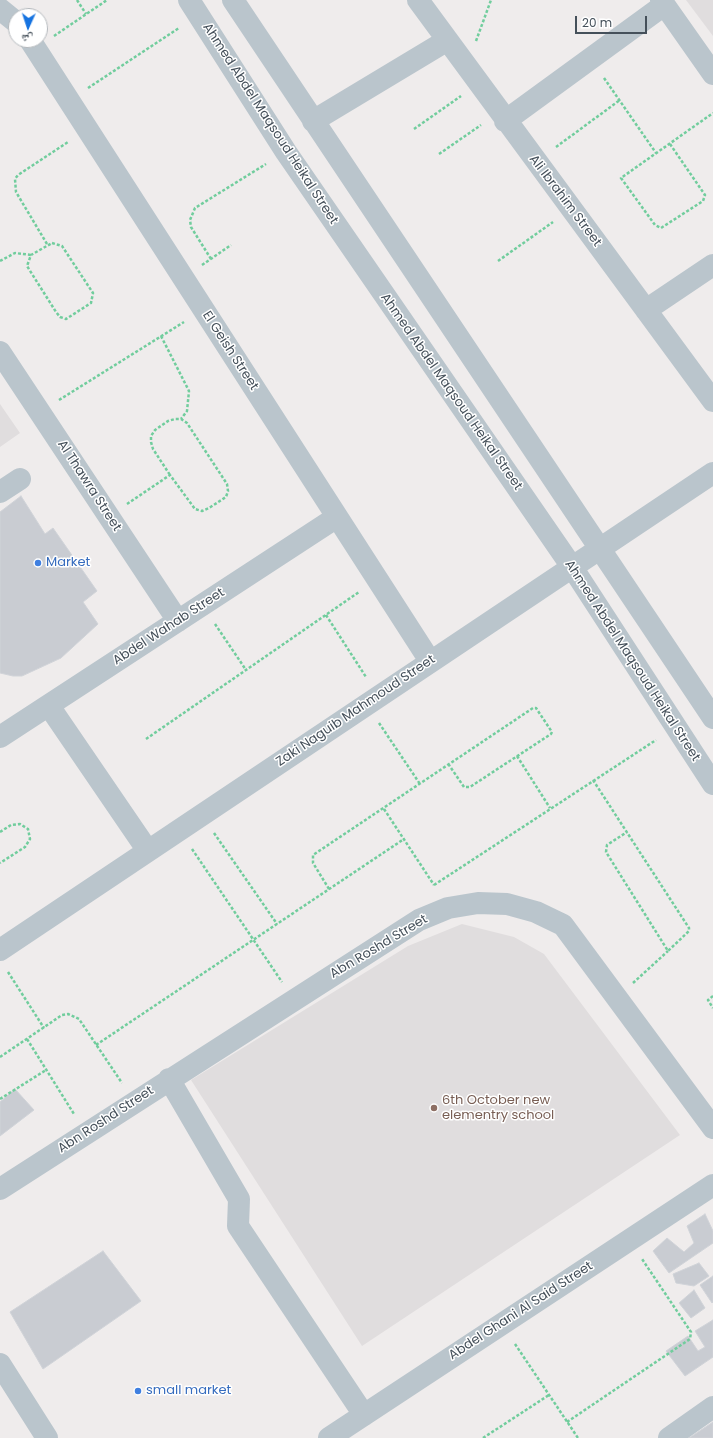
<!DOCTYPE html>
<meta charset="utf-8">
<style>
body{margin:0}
#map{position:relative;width:713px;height:1438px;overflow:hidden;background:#efecec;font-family:Poppins,"Noto Naskh Arabic",sans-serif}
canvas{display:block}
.north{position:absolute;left:8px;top:8px;width:40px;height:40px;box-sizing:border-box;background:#fff;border:1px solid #b5b9bd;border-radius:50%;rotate:183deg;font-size:11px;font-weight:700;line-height:16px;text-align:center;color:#45505a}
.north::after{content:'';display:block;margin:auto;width:14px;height:18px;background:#1673e0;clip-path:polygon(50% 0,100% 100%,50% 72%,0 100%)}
.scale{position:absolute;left:575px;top:16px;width:72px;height:18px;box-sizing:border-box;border:2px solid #45505a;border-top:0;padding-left:5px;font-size:12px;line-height:14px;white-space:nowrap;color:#45505a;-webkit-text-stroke:3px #fff;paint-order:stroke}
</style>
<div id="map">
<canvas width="713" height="1438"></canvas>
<div class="north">ش</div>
<div class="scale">20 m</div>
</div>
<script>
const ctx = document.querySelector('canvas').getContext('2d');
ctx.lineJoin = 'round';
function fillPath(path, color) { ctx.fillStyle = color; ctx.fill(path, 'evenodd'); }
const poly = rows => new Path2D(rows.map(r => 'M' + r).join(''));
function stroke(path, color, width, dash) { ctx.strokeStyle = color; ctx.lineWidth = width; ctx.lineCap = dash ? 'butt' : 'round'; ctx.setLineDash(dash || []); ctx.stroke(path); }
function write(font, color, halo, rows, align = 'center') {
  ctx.font = font + ' Poppins,sans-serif'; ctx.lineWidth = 3; ctx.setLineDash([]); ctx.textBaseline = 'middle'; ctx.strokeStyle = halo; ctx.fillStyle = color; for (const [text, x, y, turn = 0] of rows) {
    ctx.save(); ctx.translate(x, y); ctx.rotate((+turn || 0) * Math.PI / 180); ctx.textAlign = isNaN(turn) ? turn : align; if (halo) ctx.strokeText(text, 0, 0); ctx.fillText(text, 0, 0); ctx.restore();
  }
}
fillPath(poly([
 [686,0,713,0,713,36],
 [0,404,20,433,0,447],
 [462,924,514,937,544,954,680,1135,362,1346,191,1080,408,946]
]), '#e0ddde');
const building = poly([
 [21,496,45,534,53,528,97,591,83,602,98,624,61,658,22,676,13,676,0,673,0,512,21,496],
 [15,1089,34,1110,0,1136,0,1102,15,1089],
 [705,1214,713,1231,713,1243,669,1273,653,1251,667,1238,684,1252,694,1243,687,1226,705,1214],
 [103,1251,141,1301,43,1369,10,1312,103,1251],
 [699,1263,709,1276,694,1286,676,1283,673,1274,699,1263],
 [713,1276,713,1302,712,1303,700,1285,713,1276],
 [694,1290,705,1308,691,1318,679,1303,694,1290],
 [713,1320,713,1357,685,1376,666,1351,688,1336,698,1351,705,1347,695,1331,713,1320],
 [713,1422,713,1438,689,1438,713,1422]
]);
fillPath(building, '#c9ccd2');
stroke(building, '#d0d3d8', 1);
stroke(poly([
 [77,0,86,14],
 [54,36,107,0],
 [476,41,491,0],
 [604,78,656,153],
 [88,88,179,28],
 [414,129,461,96],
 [670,144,705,195,703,201,661,228,655,225,621,178,713,113],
 [556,147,620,100],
 [439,154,481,125],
 [52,243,62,246,93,293,91,303,66,319,60,317,56,312,27,266,31,255,52,243],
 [47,244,16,192,15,179,18,175,68,142],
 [211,259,191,227,190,220,195,208,266,164],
 [0,261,15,253,31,255],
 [498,261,553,222],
 [202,265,231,245],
 [161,336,189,391,187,411,181,419],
 [59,400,184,322],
 [127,504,170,475,195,509,202,511,209,508,226,497,228,491,227,484,187,423,181,419,175,419,168,421,155,430,151,436,151,442,153,449,170,475],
 [326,615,366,677],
 [215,624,246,670],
 [379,723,420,784],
 [146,739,359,592],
 [517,756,550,808],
 [593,780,689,928,689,931,668,951,606,852,607,845,627,832],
 [384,809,434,885],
 [0,832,11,825,20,824,28,829,30,839,25,847,0,863],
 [214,833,277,924],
 [192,849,282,982],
 [434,885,656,740],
 [329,889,313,863,313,855,533,708,536,708,552,732,551,734,470,787,464,787,449,765],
 [8,972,44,1028],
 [633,983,668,951],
 [713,996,708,1000,713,1008],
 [27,1039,74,1114],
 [96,1045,404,839],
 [0,1057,62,1015,68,1014,79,1019,122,1083],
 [0,1099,46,1070],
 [515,1344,578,1438],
 [567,1422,690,1339,691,1332,642,1259],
 [483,1438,549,1395]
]), '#71cd9d', 2.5, [3, 2]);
stroke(poly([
 [189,0,286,152,572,567,713,784],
 [233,0,713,718],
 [418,0,713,401],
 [661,0,713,74],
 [0,9,16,22],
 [30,40,430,661],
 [313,121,446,41],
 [505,121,664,5],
 [646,310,713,265],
 [0,352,178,621],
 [0,492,20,479],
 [49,706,148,851],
 [0,737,337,517],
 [0,950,713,473],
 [169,1079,239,1199,238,1226,364,1415],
 [0,1189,419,920,448,908,478,903,507,904,536,912,563,925,713,1128],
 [0,1364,47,1438],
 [329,1438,713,1185],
 [669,1438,713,1407]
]), '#bac5cc', 22);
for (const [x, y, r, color] of [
 [38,563,4,"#3f7fe0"],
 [434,1108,4,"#8d6e63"],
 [138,1391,4,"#3f7fe0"]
]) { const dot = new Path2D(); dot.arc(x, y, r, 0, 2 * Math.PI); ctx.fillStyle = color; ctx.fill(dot); stroke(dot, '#fff', 1.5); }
write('13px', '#45505a', '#fff', [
 ["Ahmed Abdel Maqsoud Heikal Street",270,124,57],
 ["Ali Ibrahim Street",565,201,53],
 ["El Geish Street",230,351,57],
 ["Ahmed Abdel Maqsoud Heikal Street",451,392,55],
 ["Al Thawra Street",89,486,57],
 ["Abdel Wahab Street",169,627,-33],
 ["Ahmed Abdel Maqsoud Heikal Street",632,661,57],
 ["Zaki Naguib Mahmoud Street",356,711,-34],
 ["Abn Roshd Street",379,947,-31],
 ["Abn Roshd Street",106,1120,-33],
 ["Abdel Ghani Al Said Street",521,1311,-33]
]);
write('13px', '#366cbe', '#fff', [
 ["Market",46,563],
 ["small market",146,1391]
], 'left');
write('13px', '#785e54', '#fff', [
 ["6th October new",442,1101],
 ["elementry school",442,1116]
], 'left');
</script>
